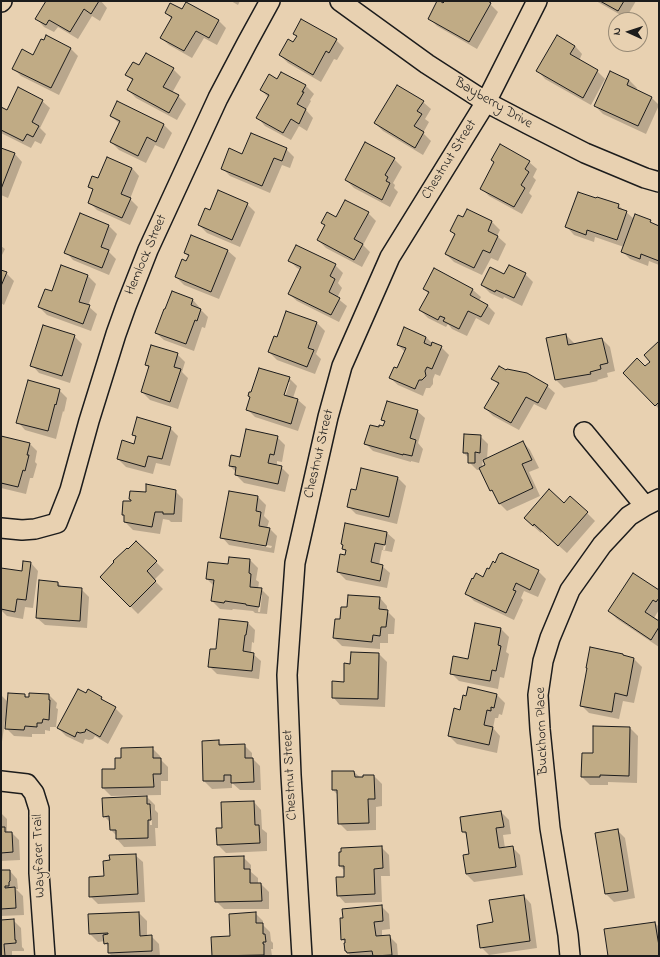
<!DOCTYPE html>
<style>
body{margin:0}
#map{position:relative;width:660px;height:957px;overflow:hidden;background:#e8d1b1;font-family:"Indie Flower",sans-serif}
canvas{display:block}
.frame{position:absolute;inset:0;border:2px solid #1c1c1c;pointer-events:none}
.north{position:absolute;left:608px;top:12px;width:40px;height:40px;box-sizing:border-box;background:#e8d1b1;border:1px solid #968975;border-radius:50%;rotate:273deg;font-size:11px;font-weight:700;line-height:16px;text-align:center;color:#1c1c1c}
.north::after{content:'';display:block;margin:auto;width:14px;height:18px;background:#1c1c1c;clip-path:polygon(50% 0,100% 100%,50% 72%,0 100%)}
</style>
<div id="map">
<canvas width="660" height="957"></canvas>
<div class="frame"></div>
<div class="north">N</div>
</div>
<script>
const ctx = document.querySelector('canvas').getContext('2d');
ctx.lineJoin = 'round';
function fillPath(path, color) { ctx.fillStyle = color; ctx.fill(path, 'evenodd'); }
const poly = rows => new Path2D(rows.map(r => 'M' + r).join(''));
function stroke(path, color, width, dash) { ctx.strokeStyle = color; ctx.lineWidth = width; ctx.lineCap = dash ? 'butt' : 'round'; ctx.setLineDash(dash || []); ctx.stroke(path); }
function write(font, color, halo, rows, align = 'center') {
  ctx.font = font + ' "Indie Flower",sans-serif'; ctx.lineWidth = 3; ctx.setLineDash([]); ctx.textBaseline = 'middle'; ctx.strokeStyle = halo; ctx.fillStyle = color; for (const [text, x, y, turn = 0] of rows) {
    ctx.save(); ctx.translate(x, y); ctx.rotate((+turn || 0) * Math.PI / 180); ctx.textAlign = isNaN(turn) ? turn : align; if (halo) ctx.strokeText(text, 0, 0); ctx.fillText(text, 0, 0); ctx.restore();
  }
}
fillPath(poly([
 [47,1,101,1,107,8,100,21,92,16,78,39,58,27,54,32,44,27,37,19],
 [231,1,240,1,238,5],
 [446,1,486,1,490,4,498,12,477,49,437,26,429,18,444,4],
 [596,1,636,1,626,18],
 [182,11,218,20,226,28,217,45,204,38,192,58,169,45,161,38,172,19,166,13],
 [294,34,336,40,344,48,337,60,334,59,321,82,288,63,280,55,294,44,297,37],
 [575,46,582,54,579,61,597,71,605,79,591,105,545,79,538,71],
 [70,48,78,56,59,95,21,76,13,68],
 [140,67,173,69,181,77,172,93,178,96,186,104,177,120,136,98,128,90,133,81,127,75],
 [282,73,306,86,314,94,310,100,311,101,306,110,313,118,307,131,299,126,291,140,265,126,258,118,269,98,261,90,278,80],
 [629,80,637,88,636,90,652,98,659,105,646,134,603,114,595,106],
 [42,101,50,108,40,128,46,134,41,144,35,141,31,148,1,133,1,108,7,111],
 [118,102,164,125,172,133,164,149,155,145,146,163,119,150,111,142,120,124,111,116],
 [423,102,431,109,425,119,429,122,423,133,431,141,423,155,383,131,375,123],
 [1,149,15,154,22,162,8,198,1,195],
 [286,149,294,157,290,168,282,165,270,193,230,176,222,168,242,155],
 [394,159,402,167,393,183,395,185,394,188,398,192,390,207,354,188,346,180],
 [529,162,537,169,533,177,536,180,529,193,532,196,522,214,489,196,481,188],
 [132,168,139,176,130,199,138,207,130,225,97,210,89,202,94,191,89,186,99,179],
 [247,204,255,212,240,247,207,233,199,225,210,211],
 [618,205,634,219,635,216,650,221,654,225,659,227,659,265,649,261,648,266,630,259,622,251,624,247,595,237,594,242,574,235,567,227],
 [467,210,492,222,500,230,497,236,506,244,498,261,491,258,482,275,454,262,446,254,455,235,451,231,463,219],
 [368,213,376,221,363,245,370,252,362,267,326,248,318,240,326,226,322,223,336,218],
 [81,214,109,226,117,234,109,252,116,259,109,275,73,260,66,252],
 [192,236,228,251,236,258,219,299,184,285,176,277,187,262,189,257,185,253],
 [1,246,5,249,1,257],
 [289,260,335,265,343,273,338,283,342,288,337,298,347,306,339,322,297,301,289,294,301,270,297,268],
 [62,266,88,276,96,284,88,306,97,314,91,331,47,315,39,307,52,292],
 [434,269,473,290,481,297,479,301,487,305,495,313,489,325,476,318,467,336,452,329,448,324,446,327,428,318,420,310,429,294,424,289],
 [1,271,6,273,14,281,4,305,1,303],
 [525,274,533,282,522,306,504,297,503,299,490,293,482,285,505,275],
 [193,300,200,308,200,309,208,317,205,328,202,327,194,351,164,340,156,333],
 [287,312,317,323,325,331,316,354,321,359,315,374,277,360,269,352,277,338],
 [566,335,574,343,574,345,602,339,610,347,615,371,607,373,608,377,597,380,598,381,564,388,556,380],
 [74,336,82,344,70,383,39,373,32,365],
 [426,337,433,344,441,347,449,355,440,376,435,374,433,379,433,384,430,388,426,388,423,396,398,385,390,378,398,369,405,352,398,345],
 [659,342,659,409,624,373,646,368,652,362],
 [177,354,185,362,182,372,188,378,178,409,150,400,142,392,149,368,146,364],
 [507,371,547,386,555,393,546,410,534,404,519,430,493,416,485,408,499,385,493,379],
 [289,378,297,386,293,398,298,400,306,407,298,431,255,417,247,409],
 [287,382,290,382,284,400,282,399],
 [59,390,67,398,64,412,63,411,56,439,25,430,18,422],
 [417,411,425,418,418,443,423,449,419,463,411,461,411,462,373,451,365,443,379,428,384,427,385,422,382,420],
 [170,428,178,436,170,466,156,463,153,474,126,467,118,459,135,445,137,438,133,434],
 [480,436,488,444,487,459,523,442,530,450,539,468,529,472,540,496,507,511,499,503,496,495,491,490,481,470,477,470,469,462,469,458,464,453],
 [483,458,486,466,482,468],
 [1,437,29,443,37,451,35,462,37,464,33,478,30,478,26,494,1,488],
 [277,437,285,445,282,462,277,461,277,466,281,467,289,475,285,492,244,483,236,475,236,472,230,466,241,458],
 [362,469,398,478,406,486,397,524,356,514,348,506,357,491],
 [175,491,183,499,182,522,171,522,169,520,163,519,160,534,133,530,125,522,125,517,123,514,147,493],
 [549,491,564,504,587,513,595,521,567,553,542,531,541,533,533,526],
 [229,492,258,497,266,505,264,516,269,521,267,528,269,528,277,536,274,553,229,545,222,537],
 [229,538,272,546,271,548,229,540],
 [387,533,395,540,392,552,382,550,379,565,382,566,390,573,387,588,346,580,338,572,346,556,347,552,343,549],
 [385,537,387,537,385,550,383,550],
 [136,542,164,570,154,580,163,589,138,614,101,577],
 [250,560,258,568,256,580,259,582,258,589,261,589,269,597,267,614,255,613,253,611,233,609,232,610,220,609,212,601,214,586,207,579,229,565],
 [260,595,262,595,260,612,258,612],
 [31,563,38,571,33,608,25,607,23,619,7,616,1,610,1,569,23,572],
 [538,571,546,579,538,597,524,591,521,598,523,600,514,620,474,601,466,593],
 [58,583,63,588,81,589,89,597,87,628,45,625,37,618],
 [659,592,659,610,654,618,659,622,659,647,617,619,609,611],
 [380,598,387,606,387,611,395,619,394,634,388,634,388,643,380,643,380,649,342,646,334,638,341,620,348,608],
 [247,622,255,630,254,643,252,642,251,653,253,654,261,661,259,679,217,674,209,666,217,650],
 [501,629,509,637,506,652,509,654,504,678,500,677,498,689,459,681,451,673,469,660],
 [352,653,379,654,387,662,385,707,340,705,333,697,345,683,351,665],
 [623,655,625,657,634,659,642,667,634,703,623,701,619,719,589,713,581,705],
 [86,694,101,698,107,704,115,708,123,716,108,744,95,736,93,739,89,740,85,739,83,744,66,736,58,728],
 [1,695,8,702,25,695,27,698,49,695,57,703,56,708,58,709,56,727,50,727,50,731,45,730,45,734,32,734,32,737,14,736,6,728,7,720,5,720,1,749],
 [497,695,505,703,502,715,499,714,498,718,495,718,493,728,500,736,497,753,457,744,449,736,461,711],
 [630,728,638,736,637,783,608,782,608,785,590,785,582,777,594,754],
 [218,741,223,746,244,745,252,753,252,758,260,766,261,790,240,790,232,783,232,788,212,789,204,781],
 [152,748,160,756,160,759,168,767,168,781,161,781,161,795,111,796,103,788,116,770,122,759],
 [333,772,354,772,361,778,374,776,382,784,382,806,376,807,376,830,347,831,339,823,338,795,333,790],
 [147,797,155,805,155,810,158,813,158,828,155,828,156,846,124,847,117,839,117,836,111,830,111,823,104,816],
 [149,804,151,806,152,825,150,825],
 [254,802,261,810,262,829,267,833,267,851,226,853,218,845,223,829],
 [501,812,509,820,511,834,503,835,505,848,512,847,520,855,523,875,474,882,466,874,470,855,468,836,463,832],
 [1,813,7,819,7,831,9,833,12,833,19,840,20,860,1,861],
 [617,830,625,838,635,898,614,902,606,894],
 [381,847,389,855,390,876,381,876,382,902,345,903,338,895,345,878,345,871,340,866],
 [135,855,143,862,145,902,98,904,90,896,105,877],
 [243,857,251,865,251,872,258,878,258,884,261,884,269,892,269,909,224,909,216,901],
 [1,871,10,871,17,879,18,889,16,889,23,896,24,915,1,916],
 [524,896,531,904,537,948,489,955,481,947,494,923],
 [381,906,389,914,390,929,382,930,382,937,389,936,397,944,398,956,351,956,346,951,347,944,342,939],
 [139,913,147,921,147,936,151,936,159,944,160,956,112,956,109,953,109,947,105,943,105,941,98,942,90,934],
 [255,913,263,921,263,925,270,932,271,941,273,943,273,949,271,949,272,956,213,956,212,938,231,937],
 [13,920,21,928,22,947,24,949,24,951,12,951,12,956,1,956,1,921],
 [655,923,659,927,659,956,609,956]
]), '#0003');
const building = poly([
 [46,1,99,1,91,14,84,9,70,32,49,20,46,25,35,19,46,1],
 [437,1,440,1,443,3,445,1,488,1,491,3,469,42,428,19,437,1],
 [600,1,624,1,618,11,600,1],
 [186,2,219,20,209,38,196,31,184,51,160,38,172,17,165,13,170,3,182,9,186,2],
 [301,19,337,39,329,53,326,51,313,75,279,55,288,39,293,42,297,36,293,34,301,19],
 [46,35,71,48,51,88,12,69,22,49,33,55,41,39,44,40,46,35],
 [557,35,575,46,570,54,598,70,583,98,536,71,557,35],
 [146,53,174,68,163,87,179,95,169,113,127,90,133,79,125,75,133,62,139,65,146,53],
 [610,71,629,80,627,85,652,97,638,126,594,106,610,71],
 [281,72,306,85,302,92,304,92,297,104,306,109,299,124,291,119,283,133,256,118,269,95,260,90,269,74,277,79,281,72],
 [397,85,424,101,417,111,422,114,414,126,424,132,415,148,374,123,397,85],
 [18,87,43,100,32,122,39,126,33,137,27,134,23,141,1,130,1,107,7,110,18,87],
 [117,101,164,124,156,142,147,137,138,156,110,142,120,121,110,116,117,101],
 [251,133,287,148,282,161,274,158,262,186,221,169,229,148,242,154,251,133],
 [365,142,395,158,385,175,388,177,386,181,390,183,382,200,345,180,365,142],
 [500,144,530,161,525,169,529,172,521,185,525,188,514,207,480,189,494,162,491,160,500,144],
 [1,148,15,153,1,189,1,148],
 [107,157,132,168,121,194,131,198,122,218,88,203,93,189,88,187,92,176,98,178,107,157],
 [218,190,248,203,232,240,198,225,205,208,210,210,218,190],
 [578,192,596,198,597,197,619,204,618,208,627,211,617,240,587,230,586,235,565,227,578,192],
 [345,200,369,212,354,239,363,244,354,260,317,240,325,225,321,223,327,212,336,217,345,200],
 [467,209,492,221,488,231,498,236,490,253,483,250,474,268,445,254,455,234,450,231,458,215,463,217,467,209],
 [80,213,109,225,101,247,109,250,102,268,64,253,80,213],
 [635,214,651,220,650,222,659,226,659,261,641,254,640,259,621,252,635,214],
 [191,235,228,250,211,292,175,277,182,259,186,261,189,255,184,253,191,235],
 [296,245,336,264,330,276,335,279,329,292,340,298,331,315,288,294,301,267,288,261,296,245],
 [61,265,88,275,79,302,90,305,83,324,38,307,45,289,52,291,61,265],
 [509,265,526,273,514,298,496,290,495,292,481,285,490,267,504,274,509,265],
 [434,268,473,289,470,295,488,305,481,317,468,311,459,329,443,321,445,318,440,316,438,320,419,310,429,292,423,289,434,268],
 [1,270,7,272,1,286,1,270],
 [172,291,193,299,191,305,201,309,197,321,195,320,186,344,155,333,164,309,165,309,172,291],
 [286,311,317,322,308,348,314,350,307,367,268,352,274,336,277,337,286,311],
 [43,325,75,335,62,376,30,366,43,325],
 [404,327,426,337,424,343,431,346,432,342,442,346,432,369,427,367,425,371,426,376,422,380,419,380,415,389,389,378,394,367,397,368,406,348,397,345,404,327],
 [566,334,568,345,602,338,608,363,600,365,601,369,590,372,591,374,555,380,546,338,566,334],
 [659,341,659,402,655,406,623,373,637,358,645,366,650,362,644,355,659,341],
 [151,345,178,353,174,367,181,369,170,402,141,392,149,366,145,365,151,345],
 [499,366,506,370,507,369,527,373,548,385,538,403,526,397,511,423,484,408,499,383,491,379,499,366],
 [259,368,290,377,284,395,298,399,291,424,246,410,250,397,248,396,249,392,251,392,259,368],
 [28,380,60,389,56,405,55,404,48,431,16,423,28,380],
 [387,401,418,410,410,438,416,440,412,456,403,454,403,455,364,444,370,425,379,427,379,425,383,426,385,421,381,420,387,401],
 [137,417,171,427,162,459,148,456,145,467,117,459,122,440,134,444,136,436,132,435,137,417],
 [246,429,278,436,274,455,270,454,268,463,282,466,278,484,235,475,236,467,229,466,231,455,240,457,246,429],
 [464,434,481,435,480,453,475,452,475,463,468,463,468,453,463,453,464,434],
 [1,436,30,443,27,455,29,455,25,471,23,470,18,487,1,483,1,436],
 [523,441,532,460,522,464,533,488,499,504,492,490,490,491,479,468,485,465,483,460,523,441],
 [361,468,398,477,389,517,347,507,351,489,356,490,361,468],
 [146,484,176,490,174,514,163,514,163,512,155,512,152,527,124,522,124,515,122,515,123,501,131,501,131,500,129,499,130,491,146,492,146,484],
 [549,489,564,503,570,496,588,512,558,546,534,524,533,526,524,518,549,489],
 [229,491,258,496,256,511,261,512,259,526,270,528,266,546,220,538,229,491],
 [345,523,387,532,385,545,375,543,371,562,383,565,380,581,337,572,340,554,345,555,346,550,342,549,343,545,341,544,345,523],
 [136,541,157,561,147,571,156,581,130,607,100,577,114,562,113,561,127,548,128,549,136,541],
 [502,553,539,570,530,590,516,583,513,590,516,591,506,613,465,594,472,578,473,579,476,573,483,577,487,568,489,569,493,561,495,563,499,554,502,553],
 [229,557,250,559,249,573,251,574,250,587,262,588,259,607,246,605,246,604,225,601,224,603,211,601,214,580,206,579,208,562,228,564,229,557],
 [23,561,31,562,26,600,17,599,15,612,1,609,1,568,22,571,23,561],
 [633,573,659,590,659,598,656,602,653,600,645,612,659,621,659,627,651,640,608,611,633,573],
 [39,580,58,582,58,586,82,588,80,621,36,618,39,580],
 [348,595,380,597,379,609,388,610,386,627,381,627,380,636,373,635,372,642,333,638,335,619,340,619,341,607,347,607,348,595],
 [219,619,248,622,246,635,245,635,243,651,254,653,252,671,208,667,210,649,216,649,219,619],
 [475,623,501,628,498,645,501,646,496,671,492,670,490,681,450,674,453,656,468,659,475,623],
 [590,647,623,654,623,655,634,658,627,696,615,693,612,712,580,706,587,668,586,668,590,647],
 [351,652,379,653,378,699,332,698,332,681,344,682,344,663,350,664,351,652],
 [468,687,497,694,494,708,491,707,491,711,487,710,484,725,493,727,489,745,448,736,454,708,460,710,463,695,466,696,468,687],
 [78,689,86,693,88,689,102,697,101,699,116,707,100,737,86,729,85,732,80,733,77,732,75,737,57,728,78,689],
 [8,693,25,694,25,697,29,697,29,693,49,694,49,700,50,700,49,720,43,719,42,723,37,723,37,727,25,726,24,730,5,729,8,693],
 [593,726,630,727,629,776,600,775,600,777,581,777,582,753,593,753,593,726],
 [219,740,219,745,245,744,245,758,253,758,254,782,231,783,231,775,224,775,224,781,203,781,202,741,219,740],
 [153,747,153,758,161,758,161,774,153,774,154,787,102,788,102,769,115,769,115,758,121,758,121,748,153,747],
 [332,771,354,771,355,777,363,777,363,775,374,775,375,799,368,799,369,823,338,824,337,790,332,790,332,771],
 [147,796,147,804,150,804,151,820,148,820,148,838,116,839,116,830,110,830,109,816,103,817,102,798,147,796],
 [254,801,255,825,259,825,260,843,217,845,216,828,222,828,221,802,254,801],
 [501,811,504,827,496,828,499,848,513,846,516,867,466,874,463,855,469,854,466,832,462,832,460,817,501,811],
 [1,827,5,827,5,832,12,832,13,852,1,853,1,827],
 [618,829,628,891,605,894,595,833,618,829],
 [382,846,383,868,374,869,375,894,337,896,336,877,344,877,344,866,339,866,339,852,341,852,341,848,382,846],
 [136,854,138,894,89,897,89,877,104,876,103,861,110,860,109,855,136,854],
 [244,856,244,869,250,869,250,883,261,883,262,901,215,902,214,857,244,856],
 [1,870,10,870,10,881,9,882,9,886,5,886,5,888,15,887,16,908,1,909,1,870],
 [524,895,530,941,480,948,477,925,493,922,489,900,524,895],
 [382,905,383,921,374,922,376,936,390,935,392,955,373,956,372,951,347,953,346,951,345,951,344,943,345,943,345,939,341,940,340,918,343,918,342,909,382,905],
 [139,912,140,936,152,935,152,951,108,953,108,943,104,944,103,935,108,934,108,933,89,934,88,914,139,912],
 [256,912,256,923,263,923,263,934,265,934,266,942,263,942,263,944,264,944,264,955,212,956,211,937,230,936,229,914,256,912],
 [14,919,15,940,16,940,16,943,4,944,5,956,1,956,1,920,14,919],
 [655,922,659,946,659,956,608,956,604,929,655,922]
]);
fillPath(building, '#c0ab85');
stroke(building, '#1c1c1c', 1);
const minor = poly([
 [340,1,427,64,486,102,528,124,585,153,645,178,659,182],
 [1,2,2,1],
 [584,432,645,506],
 [1,528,22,530,35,529,57,523,70,490,89,421,116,334,126,306,148,250,218,98,247,43,270,1],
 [1,781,27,784,34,793,39,809,39,873,45,956],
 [302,956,291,775,287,675,295,563,328,417,342,366,390,257,486,102,537,1],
 [570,956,568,935,550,828,540,729,538,695,543,661,550,638,570,590,602,545,629,516,645,506,659,499]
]);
stroke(minor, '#1c1c1c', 22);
stroke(minor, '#e8d1b1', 19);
write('14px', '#1c1c1c', '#e8d1b1', [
 ["Bayberry Drive",493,104,30],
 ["Chestnut Street",450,160,-58],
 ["Hemlock Street",147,255,-67],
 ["Chestnut Street",320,454,-77],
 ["Buckhorn Place",543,731,-92],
 ["Chestnut Street",291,775,-93],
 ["Wayfarer Trail",40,856,-92]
]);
</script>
